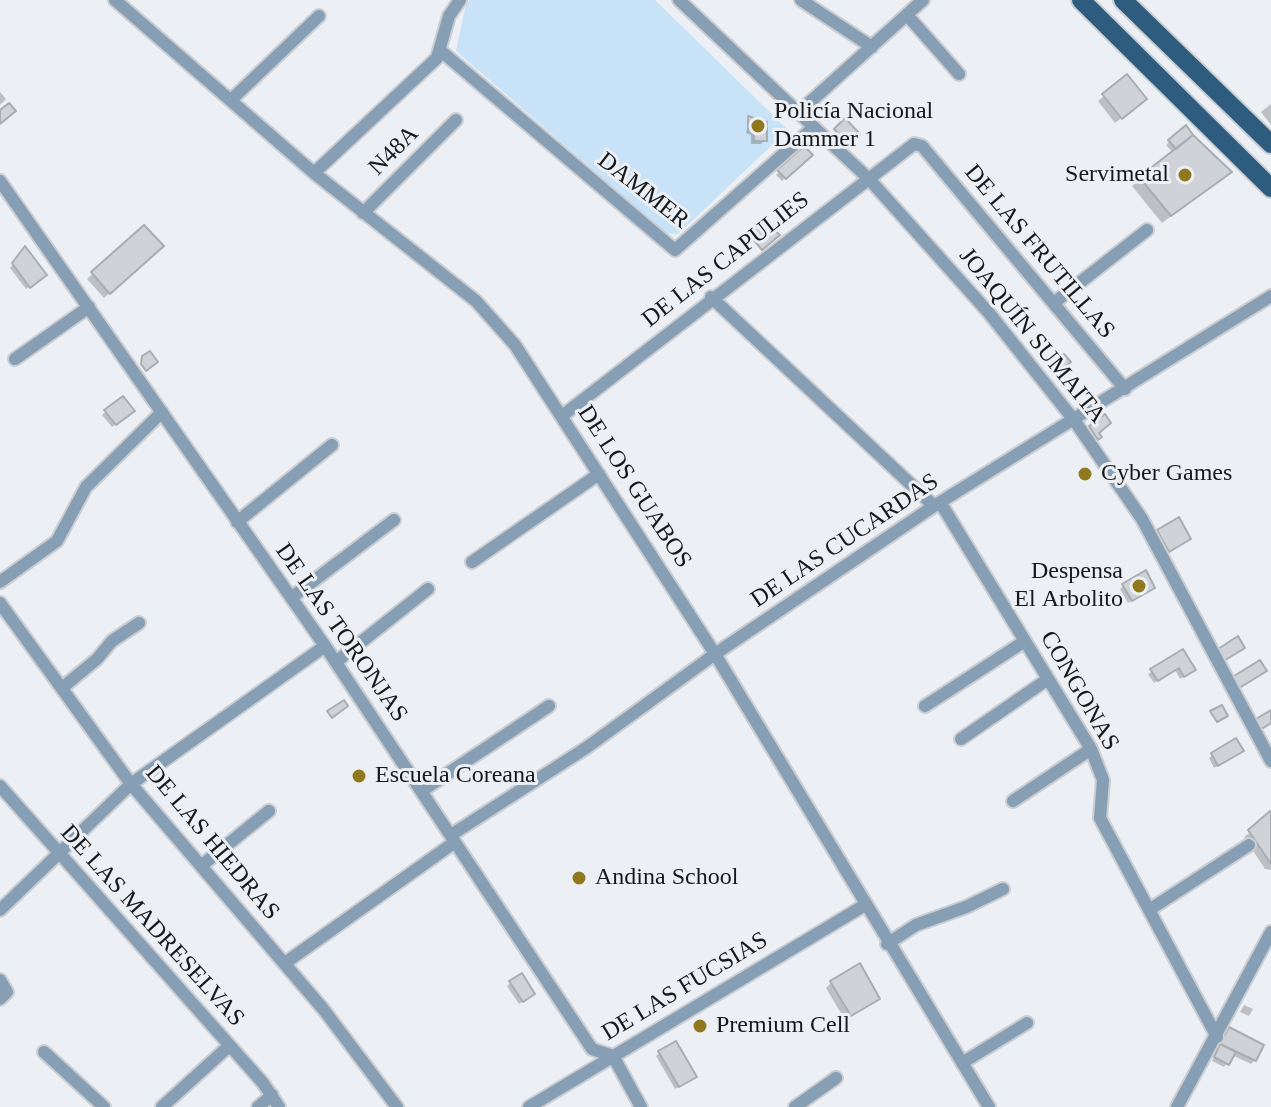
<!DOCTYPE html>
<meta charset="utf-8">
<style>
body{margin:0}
canvas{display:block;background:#ecf0f4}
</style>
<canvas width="1271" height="1107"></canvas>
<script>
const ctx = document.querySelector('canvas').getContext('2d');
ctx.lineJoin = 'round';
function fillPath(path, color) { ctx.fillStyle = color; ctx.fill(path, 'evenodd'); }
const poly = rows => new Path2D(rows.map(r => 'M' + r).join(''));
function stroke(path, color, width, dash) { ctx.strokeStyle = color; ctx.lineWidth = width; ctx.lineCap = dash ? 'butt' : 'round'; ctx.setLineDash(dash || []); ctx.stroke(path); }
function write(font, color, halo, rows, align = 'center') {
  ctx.font = font + ' Georgia,serif'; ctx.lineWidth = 6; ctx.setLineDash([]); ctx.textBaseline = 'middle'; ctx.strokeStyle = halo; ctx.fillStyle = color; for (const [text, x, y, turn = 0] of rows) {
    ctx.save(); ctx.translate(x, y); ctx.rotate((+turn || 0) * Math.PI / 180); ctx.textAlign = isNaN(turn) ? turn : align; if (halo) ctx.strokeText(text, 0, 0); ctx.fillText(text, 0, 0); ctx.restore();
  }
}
fillPath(poly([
 [470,0,655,0,788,130,678,234,666,233,456,51,466,4]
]), '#c8e2f8');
fillPath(poly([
 [1126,77,1138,105,1115,123,1098,101],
 [0,92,6,99,0,105],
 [1271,104,1271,125,1261,112],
 [749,118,765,140,761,144,751,144,751,135,746,133],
 [845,121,857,134,844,146,832,134],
 [1185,128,1229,172,1162,223,1132,186,1173,153,1166,145],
 [804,149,810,155,782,181,776,175],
 [144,227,161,246,104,298,87,279],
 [25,249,41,278,26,289,10,268],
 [106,411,129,414,112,427,102,415],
 [1104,417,1097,434,1100,437,1094,442,1087,431],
 [1158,532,1189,539,1166,554,1155,535],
 [1124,586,1150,591,1128,603,1120,589],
 [1183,652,1190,673,1180,679,1175,670,1154,683,1148,674],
 [1238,754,1214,768,1209,758,1212,755],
 [1271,817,1271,870,1265,869,1244,837],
 [832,982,878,999,845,1020,826,988],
 [510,983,529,997,519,1004,507,986],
 [1244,1005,1253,1009,1249,1016,1240,1012],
 [699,1021,704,1032,700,1034,694,1024],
 [1229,1030,1255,1060,1251,1064,1232,1055,1224,1067,1212,1061],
 [660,1053,691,1080,675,1089,656,1056]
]), '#0003');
const building = poly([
 [1127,74,1147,99,1122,119,1102,94,1127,74],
 [9,103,16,111,0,124,0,110,9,103],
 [748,116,767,122,767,141,754,141,754,132,748,129,748,116],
 [845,118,860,134,849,145,834,129,845,118],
 [1186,125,1193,135,1176,149,1168,140,1186,125],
 [1193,135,1232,172,1171,216,1139,177,1193,135],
 [804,146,813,155,786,179,777,170,804,146],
 [761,218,780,235,762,250,747,232,761,218],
 [144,225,164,246,110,294,91,272,144,225],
 [25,246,47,275,30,288,12,263,25,246],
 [150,351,158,362,146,371,141,364,142,356,150,351],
 [1064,354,1071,362,1057,374,1050,366,1064,354],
 [123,396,135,411,116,425,104,410,123,396],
 [1105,414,1111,423,1099,433,1102,437,1098,440,1089,426,1105,414],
 [1179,517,1191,539,1169,552,1157,530,1179,517],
 [1146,570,1155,588,1132,601,1122,584,1146,570],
 [1238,636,1245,648,1222,662,1215,651,1238,636],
 [1183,649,1196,670,1184,677,1179,668,1158,681,1150,669,1183,649],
 [1260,660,1267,671,1236,690,1229,679,1260,660],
 [344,700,348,706,332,718,327,711,344,700],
 [1222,705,1228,716,1217,722,1210,711,1222,705],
 [1271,710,1271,723,1260,730,1254,720,1271,710],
 [1236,738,1244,751,1218,766,1211,753,1236,738],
 [1270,811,1271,813,1271,864,1248,830,1270,811],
 [860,963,880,999,851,1016,830,981,860,963],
 [522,973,535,994,523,1002,509,981,522,973],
 [1229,1027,1264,1045,1256,1061,1220,1044,1229,1027],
 [676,1041,697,1077,679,1087,658,1051,676,1041],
 [1220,1044,1236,1052,1229,1065,1214,1057,1220,1044]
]);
fillPath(building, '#cfd3d7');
stroke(building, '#a9adb1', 2);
const minor = poly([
 [115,0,314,173,476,301,515,345,715,654,989,1107],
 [679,0,869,179,989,313,1074,420,1142,519,1271,761],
 [801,0,872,47],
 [907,15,959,74],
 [441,51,675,250,814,127],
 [231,100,319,16],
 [799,112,923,0],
 [314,173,437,58,449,16,460,0],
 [0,181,325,646,592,1049,613,1056,641,1107],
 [363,213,456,120],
 [711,297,934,506],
 [1055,302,1147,230],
 [15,359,89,307],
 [562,416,914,144,922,146,1125,389],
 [940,502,1091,749,1103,780,1100,818,1217,1037],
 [237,522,332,445],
 [472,562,599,474],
 [0,582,57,541,86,487,162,412],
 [291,598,394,520],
 [0,603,131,784,324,1010,397,1107],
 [336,662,428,589],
 [62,688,97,659,112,641,139,623],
 [925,706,1025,641],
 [961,739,1048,679],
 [0,786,263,1083,279,1107],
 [423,790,549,706],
 [1013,801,1091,749],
 [451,835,586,748,715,654,934,506,1271,296],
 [201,866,269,811],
 [0,910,131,784,325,646],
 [1149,910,1249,845],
 [887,944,916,925,966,907,1003,889],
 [285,963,455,842],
 [0,980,7,992,0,999],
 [44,1052,104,1107],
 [962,1063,1027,1023],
 [162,1107,229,1046],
 [258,1107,272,1095],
 [529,1107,865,905],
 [795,1107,836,1078],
 [1177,1107,1271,932]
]);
const primary = poly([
 [1081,0,1271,188],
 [1123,0,1271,144]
]);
stroke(minor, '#cacdd1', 16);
stroke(primary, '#cacdd1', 22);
stroke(minor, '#879fb4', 12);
stroke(primary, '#2e5c7f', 18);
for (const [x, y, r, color] of [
 [758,126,8,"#8f781e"],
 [1185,175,8,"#8f781e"],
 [1085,474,8,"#8f781e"],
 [1139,586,8,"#8f781e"],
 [359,776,8,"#8f781e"],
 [579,878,8,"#8f781e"],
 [700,1026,8,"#8f781e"]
]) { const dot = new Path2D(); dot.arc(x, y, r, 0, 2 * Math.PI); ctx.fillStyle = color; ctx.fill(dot); stroke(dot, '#ecf0f4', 3); }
write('24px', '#161819', '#ecf0f4', [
 ["Policía Nacional",774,112],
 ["Dammer 1",774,140],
 ["Servimetal",1169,175,"right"],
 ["Cyber Games",1101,474],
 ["Despensa",1123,572,"right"],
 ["El Arbolito",1123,600,"right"],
 ["Escuela Coreana",375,776],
 ["Andina School",595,878],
 ["Premium Cell",716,1026]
], 'left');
write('24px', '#161819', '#ecf0f4', [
 ["N48A",394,151,-45],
 ["DAMMER",643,191,38],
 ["DE LAS FRUTILLAS",1039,252,50],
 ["DE LAS CAPULIES",726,260,-38],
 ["JOAQUÍN SUMAITA",1032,336,51],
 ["DE LOS GUABOS",634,487,57],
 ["DE LAS CUCARDAS",845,541,-34],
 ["DE LAS TORONJAS",341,633,55],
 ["CONGONAS",1079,691,60],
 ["DE LAS HIEDRAS",212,843,50],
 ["DE LAS MADRESELVAS",152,926,48],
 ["DE LAS FUCSIAS",685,987,-31]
]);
</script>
